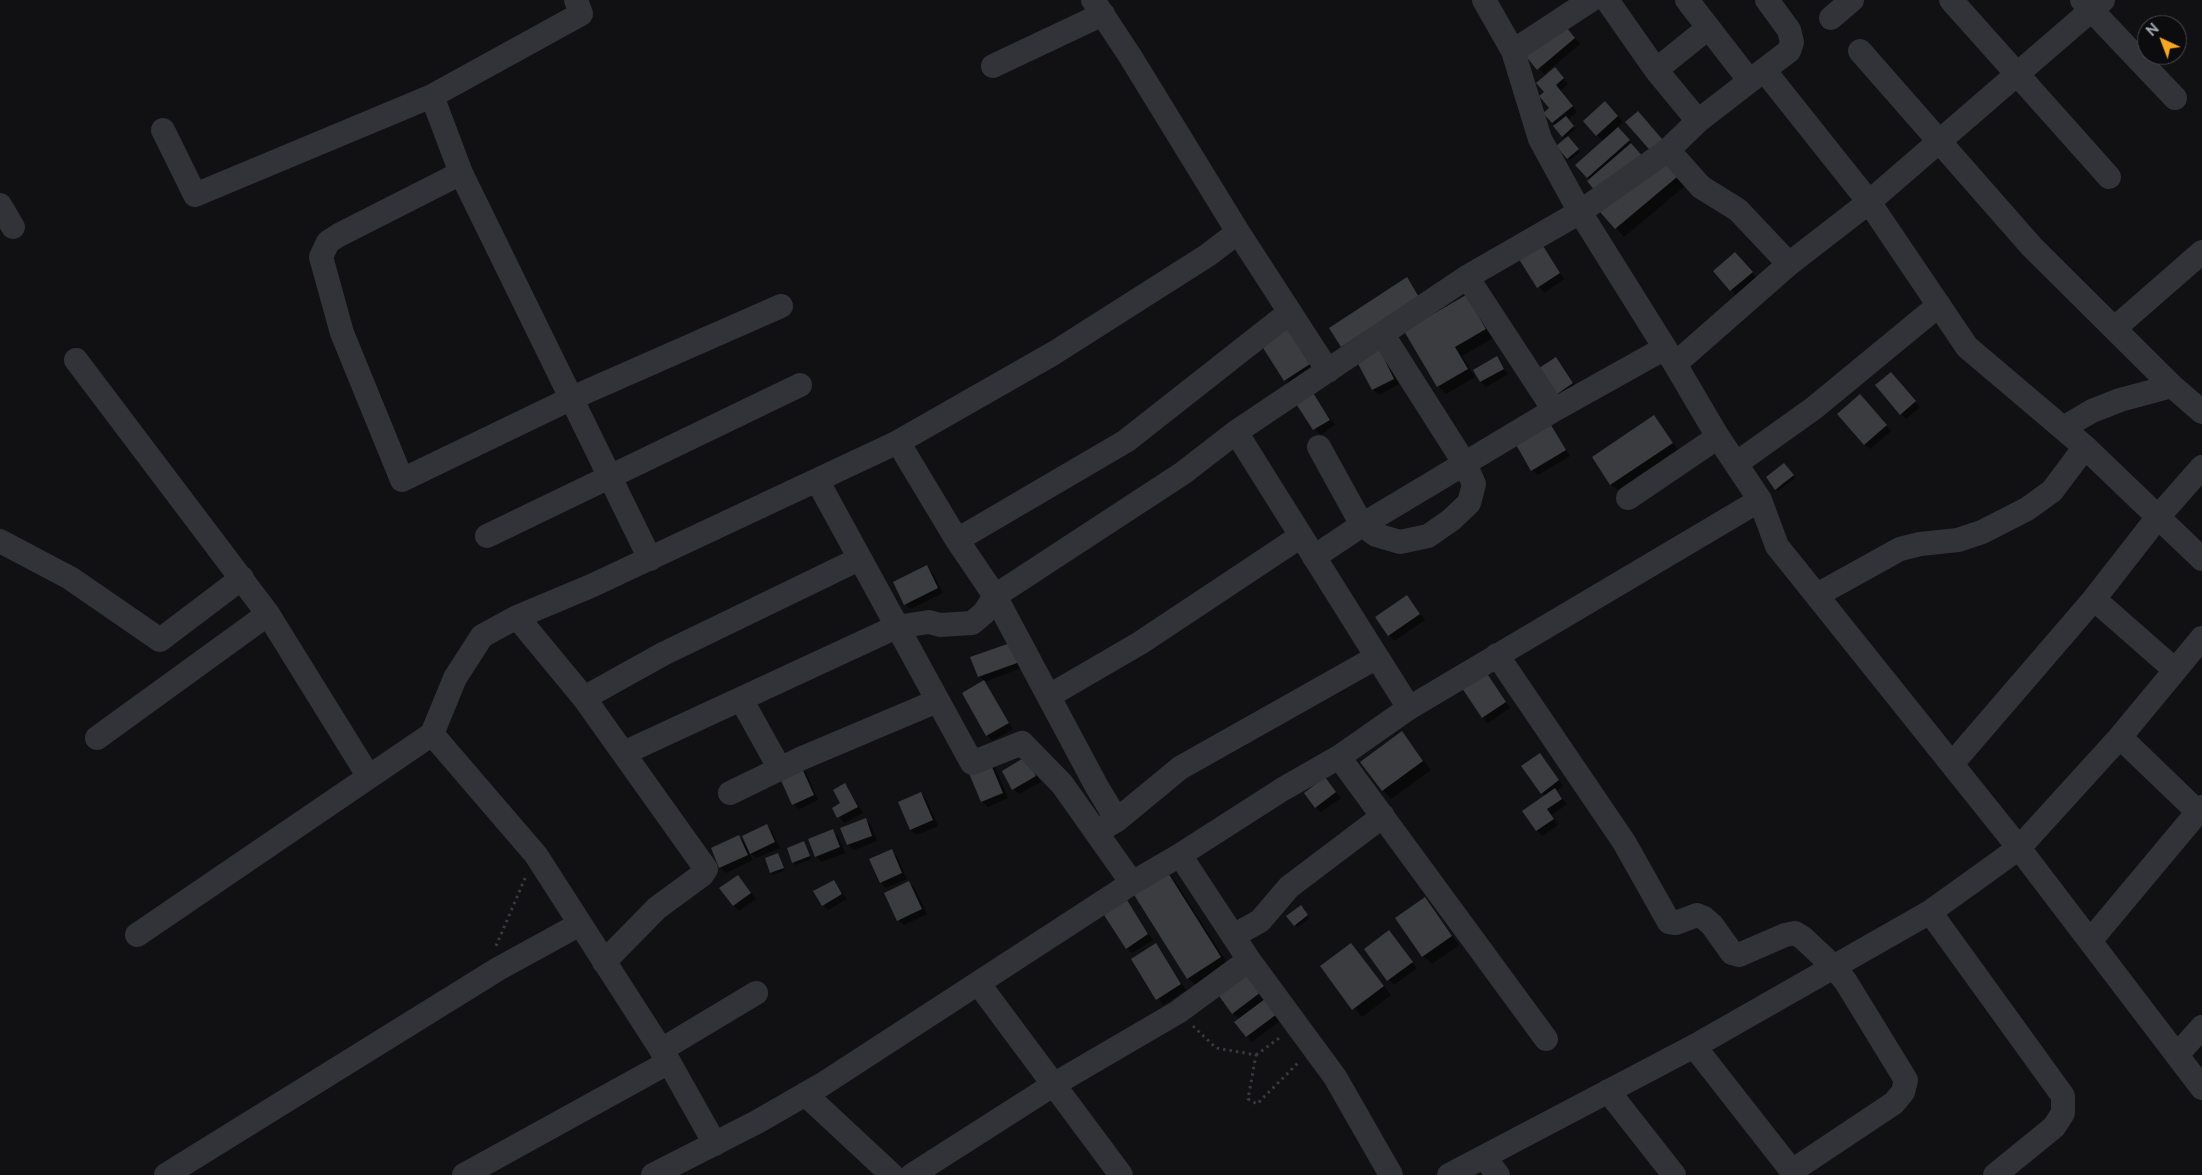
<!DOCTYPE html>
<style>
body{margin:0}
#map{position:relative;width:2202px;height:1175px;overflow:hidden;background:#111113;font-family:Raleway,sans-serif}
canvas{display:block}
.north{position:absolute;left:2137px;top:15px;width:50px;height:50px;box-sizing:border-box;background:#0c0c0e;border:1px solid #484a50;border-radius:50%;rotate:317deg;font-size:14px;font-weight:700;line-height:20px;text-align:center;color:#a2a8b4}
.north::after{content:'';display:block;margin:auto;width:18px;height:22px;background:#f7a724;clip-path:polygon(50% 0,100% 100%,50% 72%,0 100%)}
</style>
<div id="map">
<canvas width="2202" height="1175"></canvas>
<div class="north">N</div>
</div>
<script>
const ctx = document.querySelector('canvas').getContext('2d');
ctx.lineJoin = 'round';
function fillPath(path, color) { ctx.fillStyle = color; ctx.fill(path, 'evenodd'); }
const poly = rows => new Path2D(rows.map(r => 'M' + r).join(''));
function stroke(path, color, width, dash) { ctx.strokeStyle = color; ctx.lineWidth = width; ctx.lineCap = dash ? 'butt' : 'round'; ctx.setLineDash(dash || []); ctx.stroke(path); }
fillPath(poly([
 [1568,30,1580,44,1544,74,1526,55],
 [1560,74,1568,84,1560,91,1577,112,1568,120,1576,129,1567,136,1580,152,1570,160,1557,146,1566,139,1545,113,1551,108,1541,96],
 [1611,108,1623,122,1617,127,1634,146,1590,180,1577,165,1604,142,1597,135],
 [1663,162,1685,186,1624,237,1616,228],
 [1539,243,1564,279,1544,293,1518,257],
 [1741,259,1757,278,1737,296,1715,271],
 [1407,279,1427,305,1350,355,1342,346],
 [1466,296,1493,338,1462,356,1475,377,1446,394,1438,386],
 [1284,325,1315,370,1291,386,1260,341],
 [1384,355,1399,384,1379,395,1373,389],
 [1496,358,1508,374,1486,387,1481,382],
 [1556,359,1561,364,1578,389,1554,396],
 [1896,379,1920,407,1906,419,1901,414],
 [1309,389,1335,425,1320,435,1294,399],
 [1865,401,1891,431,1870,449,1864,444],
 [1654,417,1680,452,1620,492,1611,484],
 [1548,422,1570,456,1538,475,1532,470],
 [1787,467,1795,478,1778,491,1776,489],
 [927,567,932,572,943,593,911,609,905,604],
 [1407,596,1425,620,1394,641,1376,617],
 [1012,643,1024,667,984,682,1013,729,992,741,987,735,984,681,979,676],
 [1484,670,1510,708,1488,723,1482,717],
 [1402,733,1431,770,1391,799,1383,790],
 [1545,760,1563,786,1556,791,1567,804,1552,815,1558,825,1542,836,1523,812,1545,796,1542,793],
 [990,763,996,769,1008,798,988,807,982,801],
 [1030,764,1041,782,1019,794,1014,789],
 [801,768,806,773,818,800,799,809,794,804],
 [1325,779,1341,798,1321,812,1316,807],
 [845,785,863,813,844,823,834,808,842,804],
 [921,793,926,799,938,826,916,835,911,830],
 [865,820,871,825,877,841,854,850,848,845,842,828],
 [767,826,772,831,780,848,756,858,748,851,753,860,726,873,720,867,739,837,746,844],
 [833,831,838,836,845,853,821,862,816,856],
 [804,843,811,859,796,865,794,862],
 [892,851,897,856,907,879,886,888,881,882],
 [778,855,785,870,773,875,771,872],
 [1165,870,1173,878,1229,966,1197,986,1188,978,1133,890],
 [738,876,756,899,739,911,734,906],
 [834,881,847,899,828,910,823,905],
 [908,882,914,887,927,914,904,925,898,920],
 [1425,899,1459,945,1432,964,1423,956],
 [1127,902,1153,940,1132,953,1127,948],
 [1303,909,1310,918,1297,927,1295,925],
 [1389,932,1417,968,1394,985,1365,949],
 [1351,944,1391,995,1362,1017,1322,966],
 [1156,945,1186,990,1163,1005,1132,960],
 [1245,973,1281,1020,1252,1042,1236,1022,1240,1019,1233,1013]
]), '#0007');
fillPath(poly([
 [1563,23,1575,38,1537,70,1525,55],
 [1555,67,1564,78,1556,85,1573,106,1552,123,1543,113,1549,108,1539,96,1544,92,1536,83],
 [1605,101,1618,116,1596,136,1583,121],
 [1638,111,1668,146,1656,157,1625,122],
 [1566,116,1574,126,1562,137,1553,126],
 [1618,127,1630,140,1587,178,1575,165],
 [1568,136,1579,149,1567,159,1556,146],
 [1631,143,1644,158,1599,196,1587,181],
 [1663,160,1677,177,1615,229,1600,212],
 [1540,241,1560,273,1537,288,1517,256],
 [1735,252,1753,272,1730,291,1713,271],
 [1407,277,1419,297,1341,347,1329,328],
 [1466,295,1486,329,1455,347,1468,369,1437,387,1404,331],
 [1284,324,1310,364,1284,381,1258,340],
 [1379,348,1394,379,1372,390,1356,360],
 [1497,356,1504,369,1480,382,1473,370],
 [1556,357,1573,383,1553,397,1536,370],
 [1891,372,1916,401,1900,415,1875,385],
 [1310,388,1330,420,1313,430,1293,399],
 [1860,394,1887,425,1864,445,1837,414],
 [1654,415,1673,443,1610,485,1592,457],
 [1548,420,1566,450,1531,471,1514,441],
 [1784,463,1794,475,1775,490,1766,477],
 [927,565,938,588,904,605,893,582],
 [1407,595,1420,614,1388,636,1375,617],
 [1013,642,1020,662,978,677,970,657],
 [1484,669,1506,702,1482,718,1460,685],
 [984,680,1009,723,986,736,962,693],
 [1402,731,1423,761,1382,791,1360,762],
 [1540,753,1559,780,1541,794,1521,766],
 [1025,757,1036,776,1012,790,1002,771],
 [990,762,1003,793,981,802,968,771],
 [801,766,814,795,792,805,779,776],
 [1325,777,1336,792,1315,808,1304,793],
 [845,783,858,807,837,818,832,808,840,803,833,790],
 [1555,788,1562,799,1547,809,1554,819,1536,831,1522,811],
 [921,792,933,820,910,830,898,802],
 [866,818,872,836,847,845,840,828],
 [767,824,775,842,750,854,742,836],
 [833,829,840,847,815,857,808,839],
 [739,835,748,855,719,868,711,848],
 [804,841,810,856,792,863,787,848],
 [892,849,902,873,880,883,869,859],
 [778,853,784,868,770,873,765,858],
 [1165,868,1221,957,1187,979,1131,890],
 [738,875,751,893,733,906,719,888],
 [834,880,842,894,822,906,813,891],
 [909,881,922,909,897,921,884,893],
 [1425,897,1452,936,1422,957,1395,918],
 [1127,900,1148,934,1126,949,1104,915],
 [1301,905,1308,915,1294,926,1286,916],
 [1389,930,1413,962,1387,981,1364,949],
 [1156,943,1181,984,1156,1000,1131,959],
 [1351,943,1384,986,1352,1010,1320,966],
 [1245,971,1261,992,1232,1014,1217,993],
 [1265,999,1277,1014,1246,1037,1234,1022]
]), '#3b3c40');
stroke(poly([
 [496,946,526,876],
 [1193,1026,1216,1048,1256,1055,1248,1099,1257,1104,1299,1062],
 [1256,1055,1282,1036]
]), '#383a3f', 3, [2.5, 4]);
stroke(poly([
 [1093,0,1130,56,1238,232,1328,371],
 [1484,0,1513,51,1540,139,1580,212,1675,364,1718,437,1760,500,1777,546,2019,848,2202,1088],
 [1607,0,1656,70,1698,121],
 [1687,0,1749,80],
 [1767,0,1789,30,1792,42,1789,51,1764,70,1869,202,1967,347,2085,447,2158,517,2094,599,1952,764],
 [1951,0,2109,177],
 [2082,0,2175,98],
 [1831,18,1852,0],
 [1513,51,1591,0],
 [1860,51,2032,247,2172,386,2202,412],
 [993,66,1103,14],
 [1656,70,1708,28],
 [432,96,581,14,576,0],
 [163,130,195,195,432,96,461,173,339,235,328,242,321,257,342,333,402,480,572,398,781,306],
 [1668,150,1701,187,1738,210,1789,264],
 [461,173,650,559],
 [0,205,13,227],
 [1467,277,1554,410],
 [2115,328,2202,252],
 [76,360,268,614],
 [1675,364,1789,264,1869,202,2103,0],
 [2063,428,2092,411,2120,400,2172,386],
 [898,442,1054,353,1208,255,1238,232],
 [1319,447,1362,525,1376,535,1400,542,1428,536,1451,520,1469,503,1474,484,1465,464,1383,335],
 [1737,463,1814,408,1939,305],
 [2202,467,2158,517,2202,559],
 [817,480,972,763,1022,743,1062,784,1132,883],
 [1628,498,1718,437],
 [487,536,800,385],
 [957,540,1126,441,1290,312],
 [0,541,70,578,160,640,242,578],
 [1314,557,1362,525,1554,410,1665,348],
 [1817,595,1900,549,1920,544,1958,540,1982,532,2027,509,2052,491,2085,447],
 [2094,599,2175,670],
 [517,617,584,698,706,869,702,875,657,908,604,962],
 [1497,655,1624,842,1669,922,1676,923,1697,915,1704,918,1712,925,1732,953,1739,955,1785,935,1795,933,1803,938,1834,967,1846,982,1906,1080,1903,1092,1894,1103,1792,1171],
 [1377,657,1409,708],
 [1049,696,1140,643,1301,536],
 [584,698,663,654,859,559],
 [741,699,780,769],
 [432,734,455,678,482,636,517,617,591,586,898,442,957,540,995,596,1097,787,1117,820],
 [2120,737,2198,812],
 [97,738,268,614,369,777],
 [624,753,896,627,929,622,940,625,972,623,984,613,995,596,1183,473,1236,432,1467,277,1580,212,1668,150,1698,121,1764,70],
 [1339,757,1546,1039],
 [730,793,800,759,937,701],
 [1096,832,1117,820,1180,768,1377,657,1236,432],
 [1180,855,1249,960,1335,1077,1391,1175],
 [1930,912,2063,1096,2063,1113,2054,1127,1995,1175],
 [137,935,432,734,536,855,669,1062,715,1144],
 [1233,936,1260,921,1289,887,1383,816],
 [2090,941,2202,807],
 [978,983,1121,1175],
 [1694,1046,1795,1175],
 [661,1050,756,993],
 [2177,1055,2202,1027],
 [1608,1091,1674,1175],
 [805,1094,892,1175],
 [1484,1157,1498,1175],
 [166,1175,498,969,580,924],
 [464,1175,669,1062],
 [653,1175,757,1122,823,1084,1132,883,1180,855,1283,789,1339,757,1409,708,1760,500],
 [912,1175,1053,1085,1178,1012,1249,960],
 [1449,1175,1700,1043,1930,912,2019,848,2120,737,2202,638]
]), '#323338', 24);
</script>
